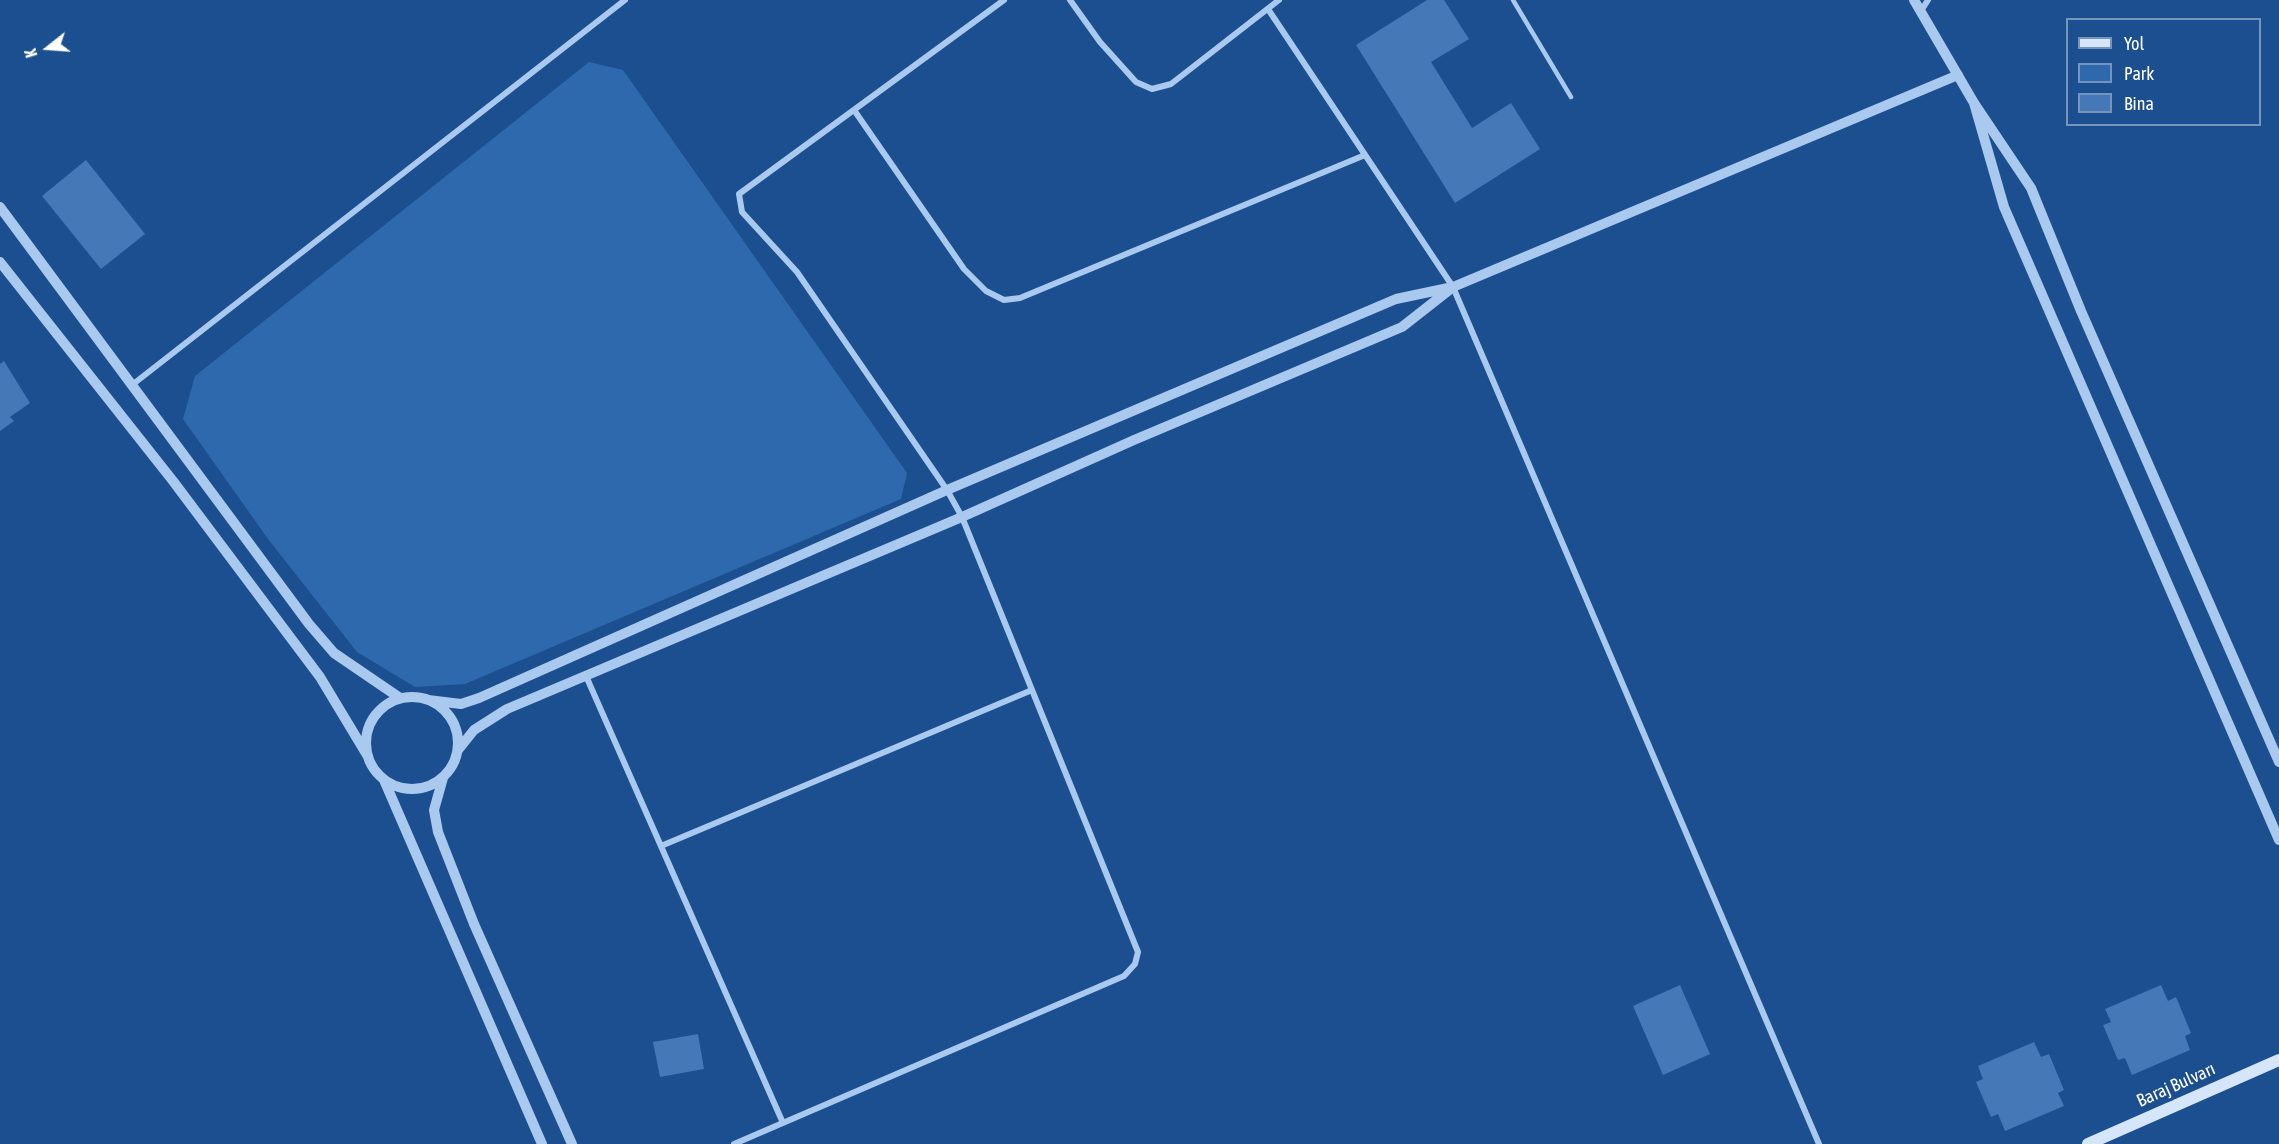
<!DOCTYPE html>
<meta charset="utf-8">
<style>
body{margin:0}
#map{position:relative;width:2279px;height:1144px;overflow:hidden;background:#1b4f8f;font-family:"Asap Condensed",sans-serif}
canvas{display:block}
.legend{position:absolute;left:2066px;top:18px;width:195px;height:108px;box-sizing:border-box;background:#1b4f8f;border:2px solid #7695bc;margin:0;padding:8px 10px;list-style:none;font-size:18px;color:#fff}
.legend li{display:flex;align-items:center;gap:12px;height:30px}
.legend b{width:30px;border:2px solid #7695bc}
.north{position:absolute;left:18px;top:18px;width:60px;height:60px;-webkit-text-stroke:4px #1b4f8f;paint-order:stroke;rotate:253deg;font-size:16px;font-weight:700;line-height:24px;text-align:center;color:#fff}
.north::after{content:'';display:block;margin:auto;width:21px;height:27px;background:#fff;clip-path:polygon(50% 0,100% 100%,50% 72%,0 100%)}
</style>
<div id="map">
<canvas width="2279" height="1144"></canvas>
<ul class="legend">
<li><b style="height:8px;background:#d6e6fa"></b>Yol</li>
<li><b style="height:16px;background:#2e69ad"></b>Park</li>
<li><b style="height:16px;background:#4478b7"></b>Bina</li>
</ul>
<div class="north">K</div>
</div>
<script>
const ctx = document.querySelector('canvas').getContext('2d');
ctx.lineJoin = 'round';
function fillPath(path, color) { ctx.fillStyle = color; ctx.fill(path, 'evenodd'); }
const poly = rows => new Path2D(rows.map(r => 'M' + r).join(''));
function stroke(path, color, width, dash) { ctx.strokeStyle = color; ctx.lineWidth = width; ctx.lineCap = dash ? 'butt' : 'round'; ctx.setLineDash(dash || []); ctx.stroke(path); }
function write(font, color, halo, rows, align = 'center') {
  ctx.font = font + ' "Asap Condensed",sans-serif'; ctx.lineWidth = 6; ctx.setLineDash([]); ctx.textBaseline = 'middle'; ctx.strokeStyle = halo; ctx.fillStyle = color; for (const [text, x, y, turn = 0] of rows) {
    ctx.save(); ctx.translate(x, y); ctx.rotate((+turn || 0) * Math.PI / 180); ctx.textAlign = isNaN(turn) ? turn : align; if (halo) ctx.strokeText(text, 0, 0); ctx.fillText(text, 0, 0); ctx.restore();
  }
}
fillPath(poly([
 [589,62,623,70,907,473,901,499,465,684,415,687,357,652,268,539,183,419,195,376]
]), '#2e69ad');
fillPath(poly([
 [1427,0,1444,0,1469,39,1431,62,1472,128,1511,103,1540,149,1455,203,1356,45],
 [86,160,145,234,101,269,42,196],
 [4,361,30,403,10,417,14,421,0,431,0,364],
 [1680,985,1710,1054,1663,1075,1633,1006],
 [2161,985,2168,1001,2176,997,2191,1033,2185,1036,2190,1050,2132,1075,2125,1058,2118,1060,2103,1025,2111,1022,2105,1009],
 [698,1034,704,1069,660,1077,653,1042],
 [2034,1042,2041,1057,2049,1054,2064,1090,2058,1093,2064,1106,2005,1131,1998,1114,1991,1117,1976,1082,1983,1079,1978,1066]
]), '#4478b7');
stroke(poly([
 [1513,0,1571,97]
]), '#a9c9ee', 4.5);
stroke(poly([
 [1070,0,1100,42,1136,82,1152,89,1171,84,1279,0],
 [1268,9,1453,287,1819,1144],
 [1921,11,1928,0],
 [854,110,964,269,986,291,1004,300,1020,298,1365,155],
 [132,385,625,0],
 [586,676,783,1123],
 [661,846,1032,690],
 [734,1144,1124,976,1135,964,1138,952,962,517,947,490,797,272,742,212,739,194,1004,0]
]), '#a9c9ee', 6);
stroke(poly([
 [1914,0,1974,103],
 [0,207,309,624,334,653,400,698],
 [0,262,173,481,320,677,367,755],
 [1453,287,1958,75],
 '366 743a46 46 0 1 1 92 0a46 46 0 1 1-92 0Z',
 [428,700,461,704,479,698,947,490,1396,299,1453,287,1402,327,1134,440,962,517,507,709,474,730,458,750],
 [2279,762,2081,311,2031,188,1974,103,2004,207,2279,840],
 [443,778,434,810,438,832,474,924,572,1144],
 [384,780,542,1144]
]), '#a9c9ee', 10);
stroke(poly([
 [2088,1144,2279,1060]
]), '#d6e6fa', 12);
write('18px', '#fff', '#1b4f8f', [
 ["Baraj Bulvarı",2176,1085,-24]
]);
</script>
